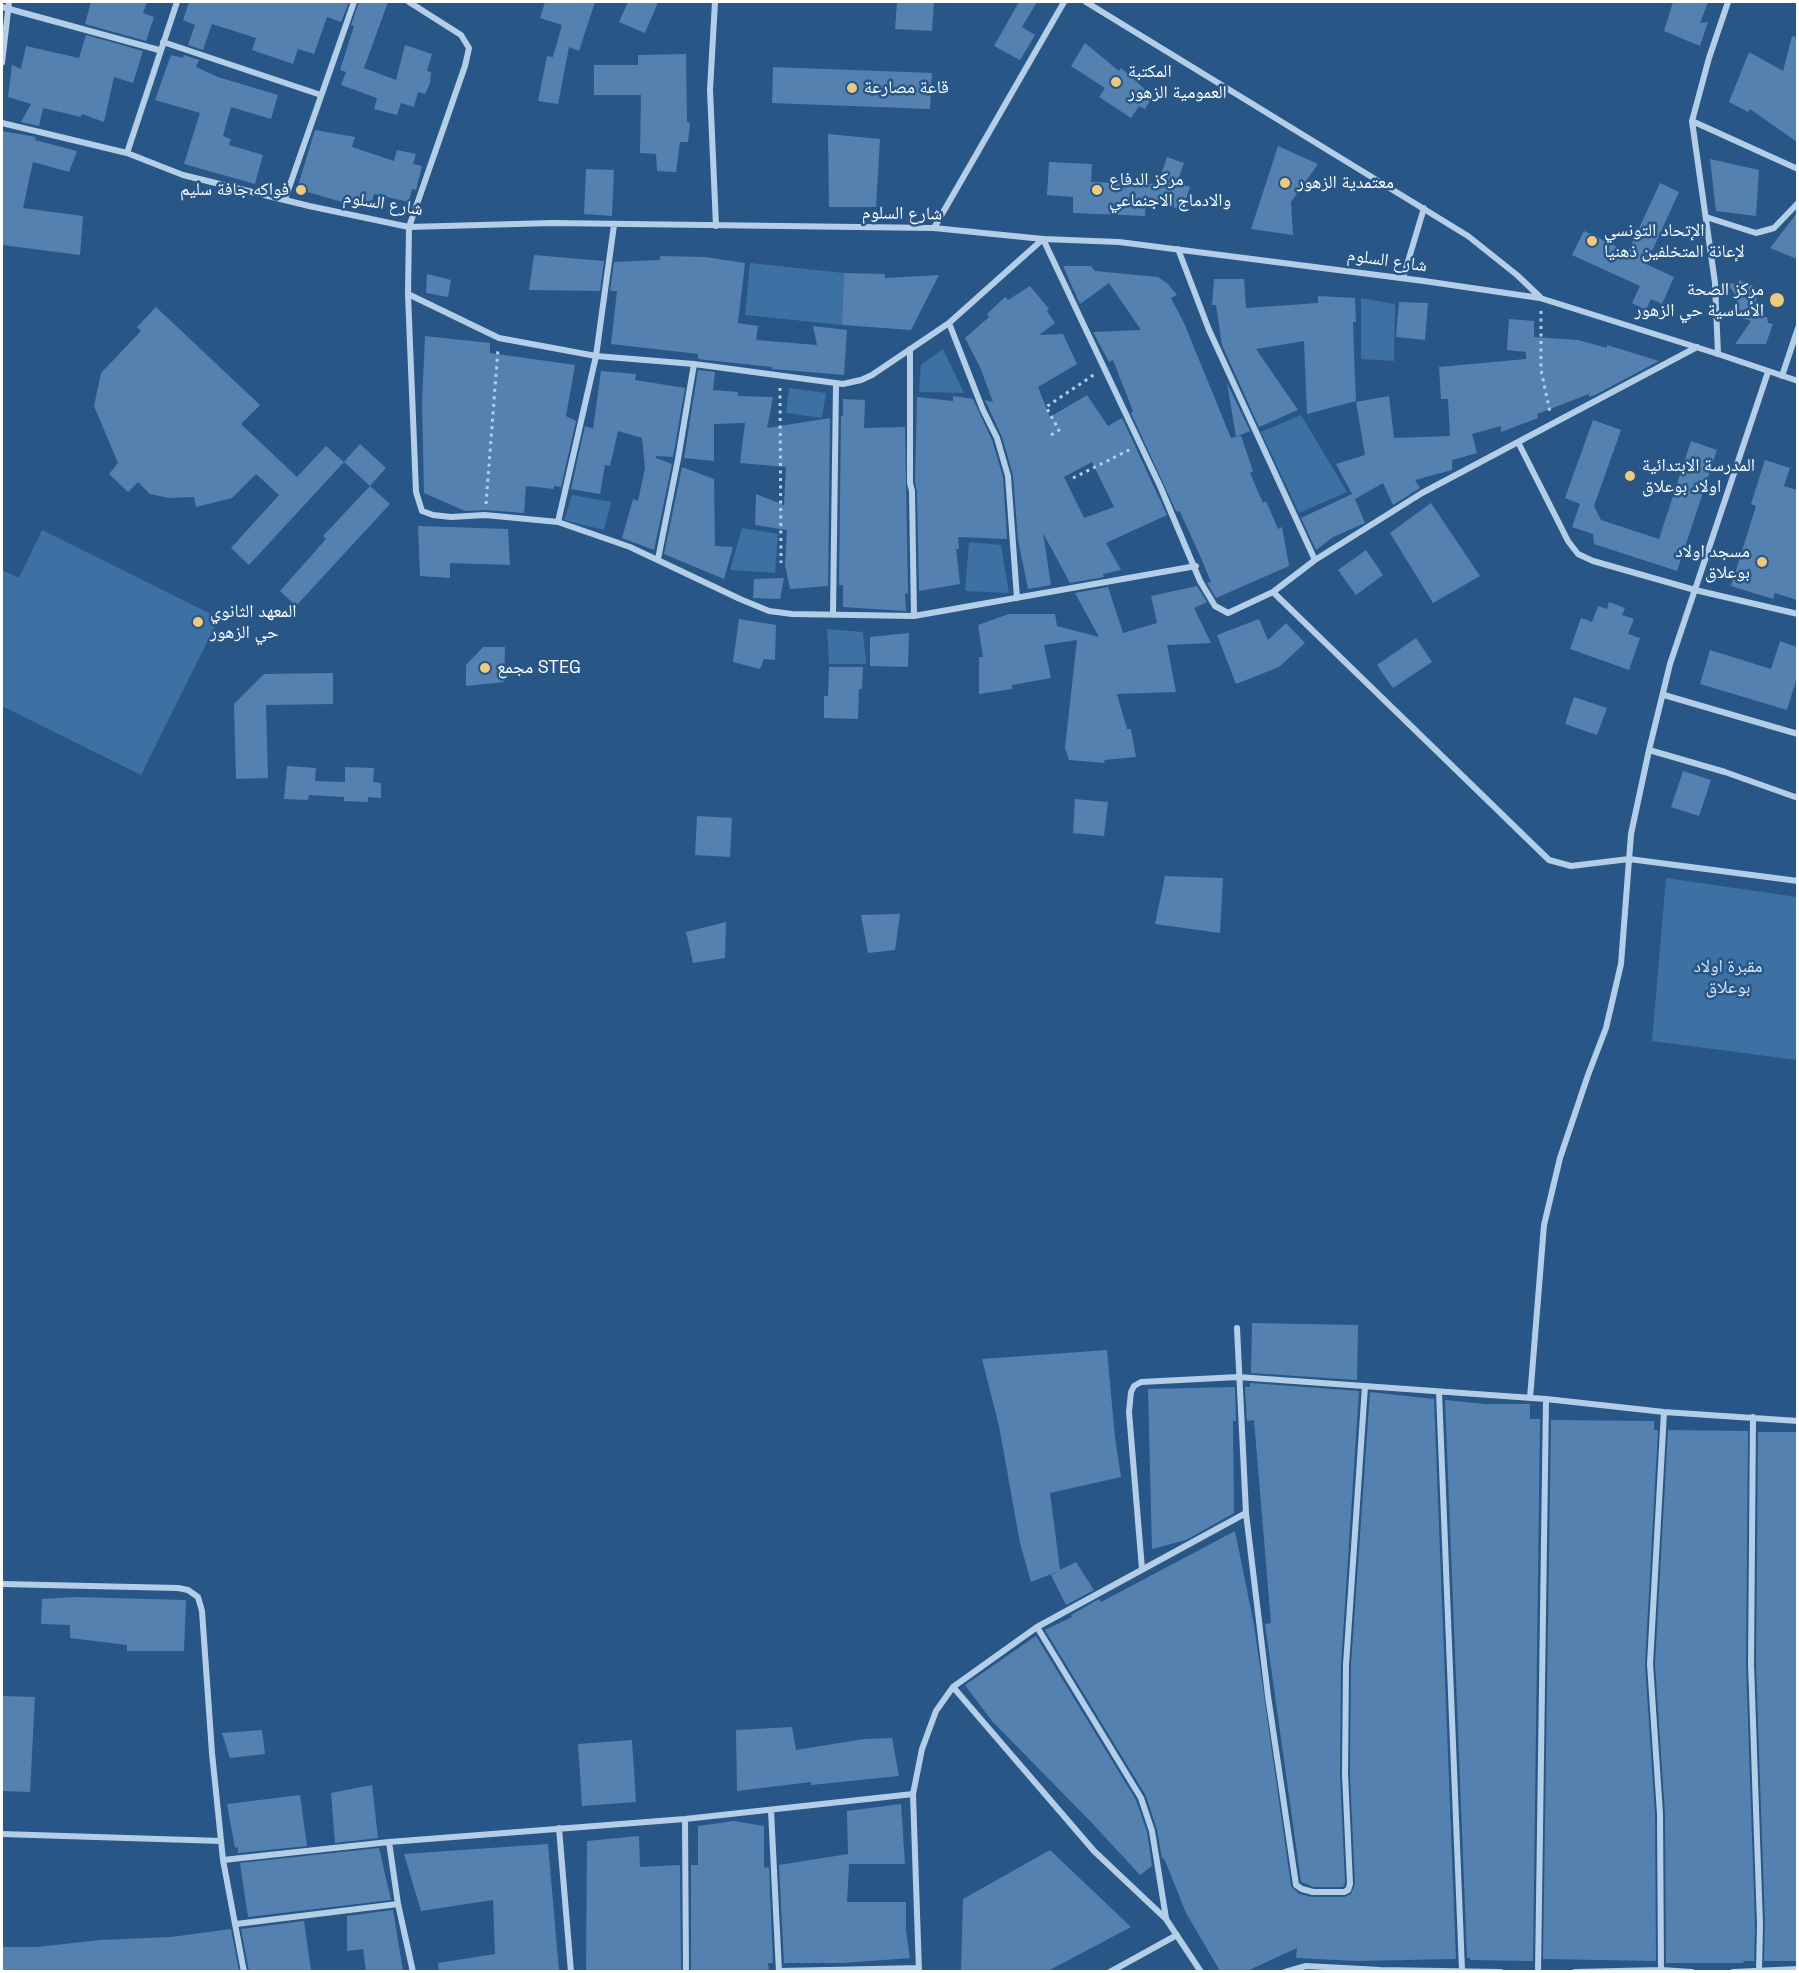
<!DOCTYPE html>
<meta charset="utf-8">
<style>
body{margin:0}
#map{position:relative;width:1799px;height:1973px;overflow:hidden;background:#285687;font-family:"Space Grotesk",sans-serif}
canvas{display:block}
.frame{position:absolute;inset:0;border:3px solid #fff;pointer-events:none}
</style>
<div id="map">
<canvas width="1799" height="1973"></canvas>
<div class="frame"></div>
</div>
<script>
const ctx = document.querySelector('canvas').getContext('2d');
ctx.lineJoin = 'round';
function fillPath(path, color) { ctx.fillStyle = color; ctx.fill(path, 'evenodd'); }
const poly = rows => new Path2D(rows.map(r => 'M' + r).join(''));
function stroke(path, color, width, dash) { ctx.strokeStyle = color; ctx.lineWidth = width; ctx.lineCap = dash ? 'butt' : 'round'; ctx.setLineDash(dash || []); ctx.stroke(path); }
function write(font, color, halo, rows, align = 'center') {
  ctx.font = font + ' "Space Grotesk","Noto Naskh Arabic",sans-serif'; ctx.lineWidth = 5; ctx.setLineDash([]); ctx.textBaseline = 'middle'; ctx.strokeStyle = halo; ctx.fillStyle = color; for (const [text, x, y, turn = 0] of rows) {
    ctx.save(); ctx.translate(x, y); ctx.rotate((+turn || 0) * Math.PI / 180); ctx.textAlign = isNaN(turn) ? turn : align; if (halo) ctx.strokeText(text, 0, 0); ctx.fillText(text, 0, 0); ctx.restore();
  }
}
fillPath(poly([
 [750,263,844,273,842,325,745,315],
 [1361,298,1395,304,1394,361,1361,359],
 [943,349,964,393,919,392,921,365],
 [789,388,826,393,822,418,786,413],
 [1301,415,1347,492,1299,513,1261,432],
 [572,495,611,502,604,530,564,520],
 [742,528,778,534,775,573,730,570],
 [42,530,219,618,141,775,2,706,2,570,19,578],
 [969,542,1001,545,1009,593,965,591],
 [827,629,863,632,866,664,829,664],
 [1666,878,1797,897,1797,1060,1652,1041]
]), '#3d70a3');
fillPath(poly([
 [91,2,147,2,143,13,154,17,146,41,85,24],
 [189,2,349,2,341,22,327,17,314,54,298,49,293,64,252,50,256,38,212,24,203,50,188,45,195,25,183,20],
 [359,2,388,2,364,68,396,80,405,45,432,54,427,71,431,72,430,83,425,94,418,92,414,107,401,103,397,115,374,109,377,98,341,85,346,72,340,70,354,26,351,25],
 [545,2,595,2,579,51,569,47,558,104,538,101,547,56,553,57,562,25,540,18],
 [628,2,658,2,645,33,619,22],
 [897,2,934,2,932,31,895,29],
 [1019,2,1037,2,1022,27,1035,35,1020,60,994,46],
 [1673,2,1708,2,1700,23,1708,22,1700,46,1664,31],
 [86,35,143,51,133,83,114,77,104,122,82,114,81,117,43,108,39,126,21,122,31,104,8,97,12,65,21,69,26,46,79,58],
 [1792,36,1797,37,1797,142,1750,109,1748,112,1729,102,1749,52,1783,71],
 [1085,43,1119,71,1121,68,1147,91,1151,99,1145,109,1139,106,1131,118,1099,97,1105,88,1071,66],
 [686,54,687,122,690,123,688,142,680,142,676,172,657,171,656,154,640,153,641,95,594,95,594,65,638,65,638,55],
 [171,55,183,58,184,55,199,60,196,67,218,77,278,95,271,119,231,107,223,136,231,139,229,145,263,155,255,184,184,164,200,113,155,100],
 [773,67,932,73,930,109,772,103],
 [315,130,355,137,352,147,394,161,397,150,416,154,413,164,422,166,416,190,412,189,409,202,374,194,370,210,297,189],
 [2,131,36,137,35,140,77,151,69,172,33,162,23,208,83,216,80,255,2,245],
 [828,134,880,139,876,207,829,207],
 [1278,146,1318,164,1291,202,1293,235,1251,229],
 [1167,157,1184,163,1177,183,1190,187,1182,210,1146,198,1145,216,1073,213,1073,197,1047,195,1049,162,1092,164,1091,182,1158,184],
 [1710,159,1759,170,1756,216,1716,211],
 [586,169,614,170,612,216,584,214],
 [1660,183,1679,192,1646,264,1674,277,1662,304,1651,299,1646,310,1632,303,1640,286,1572,255,1584,231,1628,252],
 [1797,213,1797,259,1770,248],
 [534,255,604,261,600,291,529,290],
 [660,256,705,257,745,263,738,323,758,326,756,340,817,345,813,326,847,330,844,375,772,369,772,367,698,359,698,354,611,344,617,291,610,291,614,262,660,260],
 [1063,266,1091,266,1095,271,1158,277,1168,284,1177,295,1171,298,1184,323,1231,438,1241,436,1253,471,1250,473,1263,503,1266,501,1278,529,1282,527,1289,566,1216,598,1207,583,1211,582,1198,551,1180,512,1176,511,1131,413,1133,411,1113,360,1109,362,1093,332,1141,330,1109,283,1080,304],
 [844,273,885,274,885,278,939,275,911,330,842,325],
 [427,274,451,280,448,297,426,293],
 [1214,279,1244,279,1246,308,1318,303,1318,296,1355,298,1356,322,1353,322,1354,354,1356,401,1307,414,1304,341,1256,349,1298,410,1259,427,1222,345,1216,305,1212,305],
 [1724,280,1738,286,1739,280,1755,287,1754,292,1758,294,1756,302,1759,302,1752,320,1754,317,1767,317,1768,323,1773,324,1766,344,1735,344,1751,321,1732,315,1738,298],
 [1030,286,1049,309,1047,311,1055,323,1039,335,1063,334,1077,364,1038,387,1050,417,1087,395,1108,426,1122,418,1167,515,1106,543,1121,570,1103,574,1104,577,1070,583,1043,533,1051,585,1028,589,1018,540,1013,475,1002,437,985,400,993,402,980,367,965,338,989,317,987,314,1005,297,1008,300],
 [1092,462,1114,507,1084,518,1064,477],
 [1399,302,1428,303,1425,340,1396,337],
 [156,307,260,405,241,424,297,477,326,446,344,462,249,565,231,548,279,495,256,474,232,498,196,507,194,497,169,498,150,494,138,482,128,492,109,474,118,463,94,406,101,373,141,331,137,327],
 [1509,319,1534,321,1534,337,1578,340,1607,348,1607,345,1659,361,1595,395,1589,397,1589,394,1537,414,1538,418,1501,432,1501,426,1472,434,1477,453,1452,460,1452,470,1415,480,1420,488,1393,505,1383,483,1355,499,1365,523,1333,537,1316,550,1301,518,1352,494,1336,464,1365,455,1356,402,1389,396,1394,438,1450,436,1448,399,1441,399,1439,367,1526,359,1526,352,1507,350],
 [425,336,490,343,490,353,575,365,566,416,576,421,561,487,554,486,554,489,526,486,524,513,485,510,465,511,424,493,422,402],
 [698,370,715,372,713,390,738,392,738,396,773,397,767,428,830,418,828,586,790,589,785,565,787,530,755,525,756,494,784,505,786,467,740,463,745,423,714,424,714,461,684,458],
 [601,371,636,374,635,380,685,388,673,457,656,456,656,458,672,464,654,550,622,538,633,499,638,501,645,468,642,438,618,431,610,466,605,465,600,494,571,489,585,426,593,429],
 [1227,383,1250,431,1236,437],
 [953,396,973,399,992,440,1003,477,1007,539,958,537,959,549,956,549,960,584,919,591,917,491,915,482,917,397,953,401],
 [843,399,865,400,864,428,905,427,908,593,905,594,906,611,843,607,843,585,839,585,841,416,843,416],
 [1593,420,1621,430,1594,506,1601,520,1659,539,1691,441,1717,450,1677,571,1594,544,1593,534,1572,527,1580,504,1565,498],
 [360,444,386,468,370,486,344,462],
 [1765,460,1790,468,1784,486,1797,490,1797,600,1775,593,1773,599,1731,586,1756,506,1751,504],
 [682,467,714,479,715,546,733,547,724,579,664,554],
 [370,486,390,504,296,606,280,591,326,539,323,536],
 [1431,503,1480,576,1433,603,1390,533],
 [418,526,508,529,510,565,450,563,450,578,420,576],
 [1366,550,1383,575,1356,595,1338,570],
 [784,578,780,599,753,598,754,579],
 [1197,586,1207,602,1194,608,1211,643,1167,645,1176,692,1117,694,1127,729,1131,729,1136,757,1104,760,1105,763,1069,760,1065,748,1077,640,1044,645,1051,678,1012,685,1012,689,979,694,979,657,983,657,978,625,1009,614,1055,614,1057,626,1099,637,1075,593,1108,587,1123,633,1157,623,1151,596],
 [1609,602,1625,608,1622,615,1634,619,1628,634,1640,638,1629,670,1570,649,1581,618,1592,622,1598,606,1607,609],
 [739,619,776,625,775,660,764,659,760,669,733,662],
 [1259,619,1268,640,1286,623,1305,643,1279,667,1236,684,1217,635],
 [909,633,908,667,870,666,870,637],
 [1416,638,1432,662,1393,688,1377,665],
 [1780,641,1797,647,1797,677,1787,710,1700,684,1710,650,1771,669],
 [483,647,505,647,504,682,466,686,466,665],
 [829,667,863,667,862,689,859,689,858,719,824,718,824,696,828,696],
 [333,673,333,704,266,705,268,778,236,779,234,704,264,674],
 [1574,697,1607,708,1597,735,1565,724],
 [287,766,316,768,315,781,345,782,345,767,374,768,373,782,381,783,381,798,368,797,368,802,344,801,344,797,309,795,308,800,284,799],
 [1683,771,1711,780,1699,816,1671,807],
 [1075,799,1108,802,1104,836,1073,833],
 [697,816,732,818,730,857,695,855],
 [1165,876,1223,878,1220,933,1155,924],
 [900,914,895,950,868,953,861,915],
 [726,922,725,958,693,963,686,932],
 [1252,1323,1358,1325,1357,1380,1251,1373],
 [1107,1350,1115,1438,1121,1477,1050,1493,1060,1570,1076,1562,1094,1590,1066,1605,1051,1575,1059,1571,1031,1582,1020,1543,999,1426,982,1359],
 [1250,1383,1359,1391,1341,1665,1340,1774,1345,1883,1343,1887,1314,1887,1301,1882,1265,1624,1271,1623,1254,1420,1247,1421,1245,1387,1250,1387],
 [1235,1387,1236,1421,1233,1421,1234,1513,1186,1540,1152,1549,1148,1389],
 [1370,1392,1434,1399,1456,1959,1357,1961,1296,1958,1297,1948,1247,1971,1220,1971,1186,1913,1164,1858,1162,1859,1157,1830,1146,1796,1045,1630,1072,1617,1071,1615,1099,1599,1101,1602,1235,1531,1254,1625,1291,1886,1299,1894,1312,1897,1344,1897,1351,1894,1355,1884,1350,1774,1351,1665],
 [1445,1400,1485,1404,1530,1404,1530,1419,1540,1419,1533,1961,1470,1960,1470,1958,1467,1958],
 [1551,1420,1654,1421,1654,1430,1658,1430,1645,1664,1655,1814,1656,1961,1543,1959],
 [1668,1430,1748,1431,1746,1664,1755,1925,1754,1961,1744,1961,1743,1963,1666,1963,1665,1814,1655,1664],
 [1758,1432,1797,1432,1797,1961,1764,1961,1765,1925,1756,1664],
 [75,1597,186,1600,184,1651,127,1651,127,1645,70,1638,70,1625,41,1624,42,1599],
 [1036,1636,1136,1800,1147,1832,1152,1866,1140,1875,1091,1822,992,1721,965,1685],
 [2,1696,35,1697,30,1792,2,1791],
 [792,1727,796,1750,864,1739,892,1738,899,1776,811,1785,811,1782,737,1791,736,1730],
 [262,1730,265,1754,230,1758,222,1733],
 [632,1740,636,1802,582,1806,578,1744],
 [372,1785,378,1838,335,1843,331,1793],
 [300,1795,307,1846,238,1853,238,1847,235,1848,227,1804],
 [901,1804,905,1864,849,1864,847,1902,906,1902,906,1931,910,1958,843,1963,784,1963,779,1865,848,1854,847,1811],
 [734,1821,764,1826,764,1868,769,1867,773,1963,768,1963,769,1971,691,1971,691,1865,698,1865,698,1826],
 [639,1836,640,1867,680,1865,681,1971,586,1971,587,1841],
 [548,1844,559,1971,439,1971,438,1963,495,1954,493,1900,421,1911,404,1854],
 [379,1848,391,1900,248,1917,240,1863],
 [1050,1850,1131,1927,1048,1971,961,1971,963,1899],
 [393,1910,403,1971,366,1971,363,1949,347,1951,347,1916],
 [304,1921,311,1971,249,1971,241,1929],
 [231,1929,239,1971,2,1971,2,1947,37,1947,100,1940,171,1937]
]), '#5581b0');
stroke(poly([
 [1541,311,1541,370,1550,412],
 [780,388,781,563],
 [1051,435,1059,430,1046,407,1095,374],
 [1073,478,1131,449],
 [486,504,498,349]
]), '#b4cee8', 3, [3, 4.5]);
stroke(poly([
 [409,2,461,35,469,48,465,66,409,227,408,294,416,492,422,511,433,515,451,517,485,515,558,522,630,547,740,599,769,611,792,614,914,616,1196,566],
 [715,2,710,90,716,226],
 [1086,2,1468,236,1517,275,1540,297],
 [2,7,159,50],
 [163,42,321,95],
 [2,63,9,2],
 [1692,121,1798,169],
 [2,123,127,153,183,175,309,206,409,227,552,223,934,228,1043,239,1119,242,1424,281,1540,298,1718,354,1798,381],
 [127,153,177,2],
 [285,199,354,2],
 [1706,217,1756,233,1774,228,1798,203],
 [934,228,1064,2],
 [1178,249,1209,330,1315,560],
 [1403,278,1424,208],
 [408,294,499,338,596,356,694,364,843,384,861,380,872,375,949,323,1043,239,1160,486,1200,581,1215,606,1228,613,1273,592,1315,560,1422,493,1697,347],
 [949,323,983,410,997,438,1008,476,1017,598],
 [910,349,910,483,912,491,914,616],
 [1718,354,1715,283,1692,121,1709,58,1728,2],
 [1782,376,1798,328],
 [1518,442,1568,541,1578,554,1593,561,1695,590,1798,614],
 [558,522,596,356,614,225],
 [658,559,678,459,694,364],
 [1273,592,1549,860,1571,866,1629,859,1798,881],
 [833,615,836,384],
 [1664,695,1798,734],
 [1649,750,1725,772,1798,798],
 [1237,1328,1246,1513,1268,1696,1296,1885,1302,1889,1313,1892,1344,1892,1348,1890,1350,1884,1345,1774,1346,1665,1365,1386],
 [1439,1392,1462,1970],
 [1530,1398,1544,1225,1560,1158,1588,1075,1606,1028,1621,964,1631,834,1649,750,1670,664,1768,372],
 [1753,1417,1751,1664,1760,1925,1759,1970],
 [1142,1569,1129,1412,1131,1392,1134,1386,1141,1382,1238,1377,1546,1399,1664,1412,1798,1421],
 [2,1584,178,1588,188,1590,198,1597,202,1611,212,1753,223,1860],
 [1037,1627,1141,1798,1152,1831,1166,1918],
 [953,1687,1094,1851,1166,1919,1201,1972],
 [771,1810,779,1972],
 [685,1819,686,1972],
 [559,1828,571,1972],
 [2,1834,221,1841],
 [236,1924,398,1904],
 [1661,1970,1660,1814,1650,1664,1664,1412],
 [779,1971,919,1968],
 [244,1972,223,1860,389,1842],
 [413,1972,398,1904,389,1842,685,1819,913,1794],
 [919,1972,913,1794,922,1749,936,1711,953,1687,1037,1627,1246,1513],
 [1110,1972,1177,1935],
 [1285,1972,1306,1966,1380,1970,1501,1972],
 [1538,1972,1546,1399],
 [1575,1972,1661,1970,1692,1972],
 [1733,1972,1798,1969]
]), '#b4cee8', 6);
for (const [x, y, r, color] of [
 [1116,82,6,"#f0c97a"],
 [852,88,6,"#f0c97a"],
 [1285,183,6,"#f0c97a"],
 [301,190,6,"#f0c97a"],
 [1097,190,6,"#f0c97a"],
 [1592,241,6,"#f0c97a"],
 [1777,300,8,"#f0c97a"],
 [1630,476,6,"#f0c97a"],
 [1762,562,6,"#f0c97a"],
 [198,622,6,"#f0c97a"],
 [485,668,6,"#f0c97a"]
]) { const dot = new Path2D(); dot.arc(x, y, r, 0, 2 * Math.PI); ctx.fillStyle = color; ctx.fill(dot); stroke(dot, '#285687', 2); }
write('18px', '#fff', '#285687', [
 ["المكتبة",1128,72],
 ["العمومية الزهور",1128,93],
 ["قاعة مصارعة",864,88],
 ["مركز الدفاع",1109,180],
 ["والادماج الاجنماعي",1109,201],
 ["معتمدية الزهور",1297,183],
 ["فواكه جافة سليم",289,190,"right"],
 ["الإتحاد التونسي",1604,231],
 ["لإعانة المتخلفين ذهنيا",1604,252],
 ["مركز الصحة",1764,290,"right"],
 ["الأساسية حي الزهور",1764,311,"right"],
 ["المدرسة الابتدائية",1642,466],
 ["اولاد بوعلاق",1642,487],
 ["مسجد اولاد",1750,552,"right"],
 ["بوعلاق",1750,573,"right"],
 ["المعهد الثانوي",210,612],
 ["حي الزهور",210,633],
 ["مجمع STEG",497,668]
], 'left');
write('18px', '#fff', '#285687', [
 ["شارع السلوم",383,204,9],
 ["شارع السلوم",902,214,1],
 ["شارع السلوم",1387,261,8]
]);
write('18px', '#d8e7f6', '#285687', [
 ["مقبرة اولاد",1728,967],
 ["بوعلاق",1728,988]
]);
</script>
